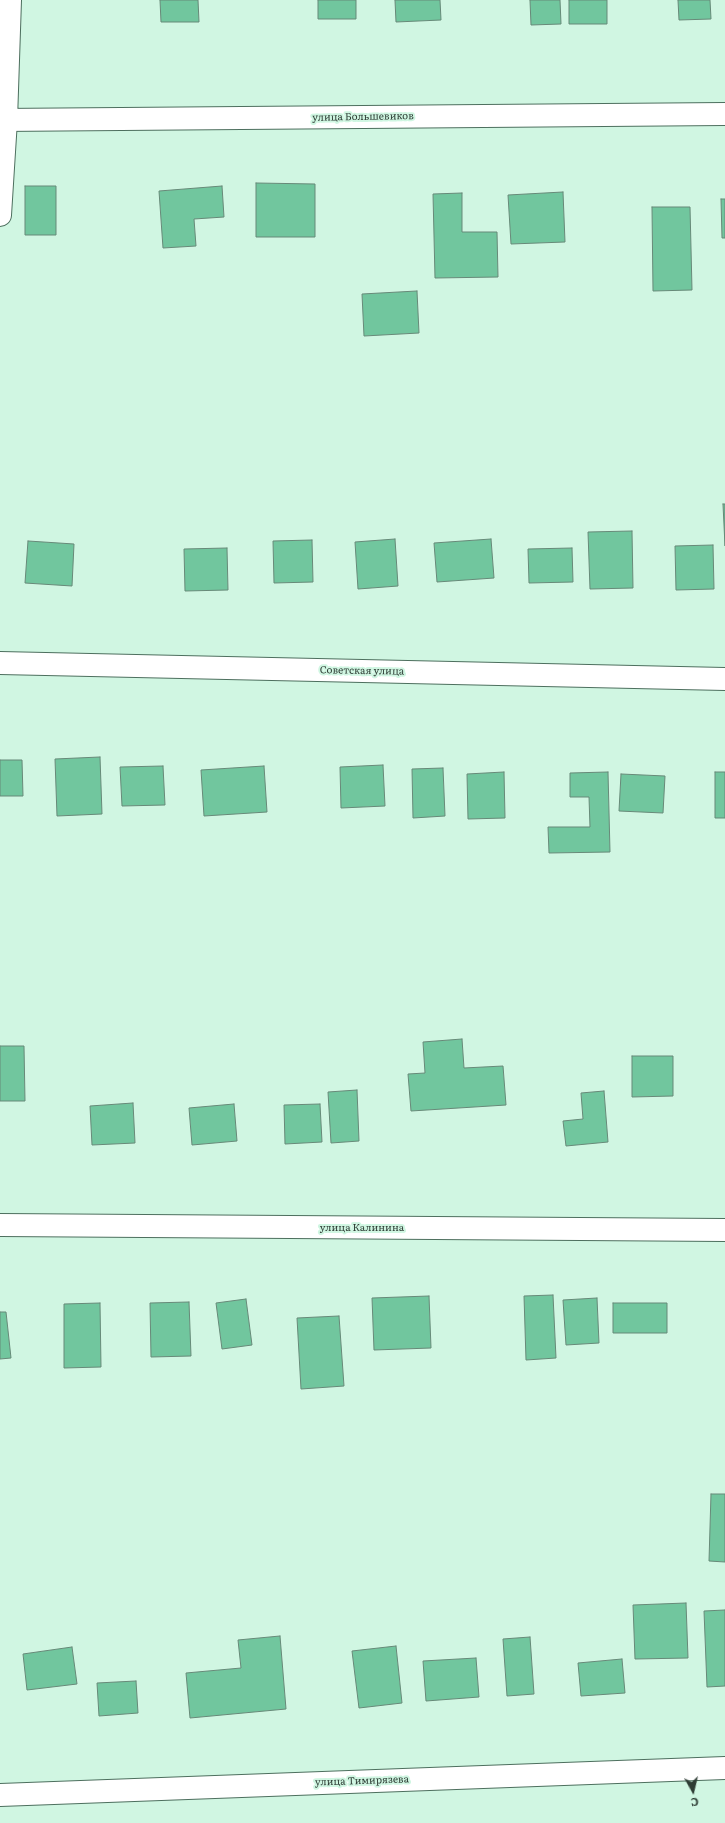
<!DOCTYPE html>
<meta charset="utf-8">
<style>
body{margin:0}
#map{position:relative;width:725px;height:1823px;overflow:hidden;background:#d0f6e2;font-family:Literata,serif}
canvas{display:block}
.north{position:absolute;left:673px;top:1771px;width:40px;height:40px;-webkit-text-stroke:3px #d0f6e2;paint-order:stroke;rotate:172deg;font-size:11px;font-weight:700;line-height:16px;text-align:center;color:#2d3c34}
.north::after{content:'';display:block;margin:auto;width:14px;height:18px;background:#2d3c34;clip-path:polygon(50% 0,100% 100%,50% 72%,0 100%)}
</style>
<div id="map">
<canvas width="725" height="1823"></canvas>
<div class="north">С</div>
</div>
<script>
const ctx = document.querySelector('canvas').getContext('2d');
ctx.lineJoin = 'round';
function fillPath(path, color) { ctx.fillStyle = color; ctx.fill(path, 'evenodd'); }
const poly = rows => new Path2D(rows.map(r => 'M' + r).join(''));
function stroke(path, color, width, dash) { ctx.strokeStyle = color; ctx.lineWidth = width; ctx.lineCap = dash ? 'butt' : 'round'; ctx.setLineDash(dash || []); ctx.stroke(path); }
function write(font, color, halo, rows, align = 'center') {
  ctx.font = font + ' Literata,serif'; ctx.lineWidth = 4; ctx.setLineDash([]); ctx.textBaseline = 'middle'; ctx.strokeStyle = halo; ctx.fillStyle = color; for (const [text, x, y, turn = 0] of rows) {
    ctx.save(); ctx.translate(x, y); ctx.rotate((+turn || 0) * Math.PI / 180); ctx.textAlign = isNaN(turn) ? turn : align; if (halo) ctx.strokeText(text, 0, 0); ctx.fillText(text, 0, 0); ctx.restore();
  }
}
const building = poly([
 [160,0,198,0,199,22,161,22,160,0],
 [318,0,356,0,356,19,318,19,318,0],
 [395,0,440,0,441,20,396,22,395,0],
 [530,0,560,0,561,24,531,25,530,0],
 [569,0,607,0,607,24,569,24,569,0],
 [678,0,710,0,711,19,679,20,678,0],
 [256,183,315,184,315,237,256,237,256,183],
 [25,186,56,186,56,235,25,235,25,186],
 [222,186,224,217,194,219,196,246,163,248,159,191,222,186],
 [563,192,565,242,511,244,508,195,563,192],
 [462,193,462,232,497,232,498,277,435,278,433,194,462,193],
 [721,199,725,199,725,238,722,238,721,199],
 [652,207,690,207,692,290,653,291,652,207],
 [417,291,419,333,364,336,362,294,417,291],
 [723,504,725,504,725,546,723,504],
 [632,531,633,588,590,589,588,532,632,531],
 [395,539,398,586,358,589,355,542,395,539],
 [491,539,494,578,437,582,434,543,491,539],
 [312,540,313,582,274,583,273,541,312,540],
 [28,541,74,544,72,586,25,583,28,541],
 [713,545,714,589,676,590,675,546,713,545],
 [227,548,228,590,185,591,184,549,227,548],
 [572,548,573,582,529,583,528,549,572,548],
 [100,757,102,814,57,816,55,759,100,757],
 [0,760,22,760,23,796,0,796,0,760],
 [383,765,385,806,341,808,340,767,383,765],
 [163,766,165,805,122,806,120,767,163,766],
 [264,766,267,812,204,816,201,770,264,766],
 [443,768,445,816,413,818,412,769,443,768],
 [504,772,505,818,468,819,467,774,504,772],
 [608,772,610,852,549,853,548,827,590,827,589,797,570,797,570,773,608,772],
 [715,772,725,772,725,818,715,818,715,772],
 [621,774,665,776,663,813,619,811,621,774],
 [462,1039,464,1068,503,1066,506,1105,411,1111,408,1074,425,1073,423,1042,462,1039],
 [0,1046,24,1046,25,1101,0,1101,0,1046],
 [632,1056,673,1056,673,1096,632,1097,632,1056],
 [357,1090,359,1141,331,1143,328,1092,357,1090],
 [604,1091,608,1142,566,1146,563,1121,583,1119,581,1093,604,1091],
 [133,1103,135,1143,92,1145,90,1106,133,1103],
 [234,1104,237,1141,192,1145,189,1108,234,1104],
 [320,1104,322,1142,285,1144,284,1105,320,1104],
 [553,1295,556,1358,526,1360,524,1296,553,1295],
 [429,1296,431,1348,374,1350,372,1298,429,1296],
 [597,1298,599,1343,566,1345,563,1300,597,1298],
 [246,1299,252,1345,222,1349,216,1303,246,1299],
 [189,1302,191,1356,151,1357,150,1303,189,1302],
 [100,1303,101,1367,64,1368,64,1304,100,1303],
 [613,1303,667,1303,667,1333,613,1333,613,1303],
 [0,1312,6,1312,11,1358,0,1359,0,1312],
 [339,1316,344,1386,301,1389,297,1318,339,1316],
 [711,1494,725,1494,725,1562,709,1561,711,1494],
 [686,1603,688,1658,635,1659,633,1605,686,1603],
 [725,1610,725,1686,707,1687,704,1611,725,1610],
 [280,1636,286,1709,190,1718,186,1673,241,1668,238,1640,280,1636],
 [530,1637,534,1694,507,1696,503,1639,530,1637],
 [396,1646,402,1703,359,1708,352,1651,396,1646],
 [72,1647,77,1684,27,1690,23,1654,72,1647],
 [476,1658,479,1697,426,1701,423,1661,476,1658],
 [622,1659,625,1693,581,1696,578,1663,622,1659],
 [136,1681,138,1713,99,1716,97,1683,136,1681]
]);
fillPath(building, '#71c69e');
stroke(building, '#678978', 1);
const minor = poly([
 [0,215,6,120],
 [0,663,725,679],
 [0,1225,725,1230]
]);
const tertiary = poly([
 [0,120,725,114],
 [6,120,10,0]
]);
const secondary = poly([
 [0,1795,725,1768]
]);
stroke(minor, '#4d6f5e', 24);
stroke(tertiary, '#4d6f5e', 24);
stroke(secondary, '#4d6f5e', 24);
stroke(minor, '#fff', 22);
stroke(tertiary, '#fff', 22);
stroke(secondary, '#fff', 22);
write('10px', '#2d3c34', '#d0f6e2', [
 ["улица Большевиков",363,117,-1],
 ["Советская улица",362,671,1],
 ["улица Калинина",362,1228],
 ["улица Тимирязева",362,1781,-2]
]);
</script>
